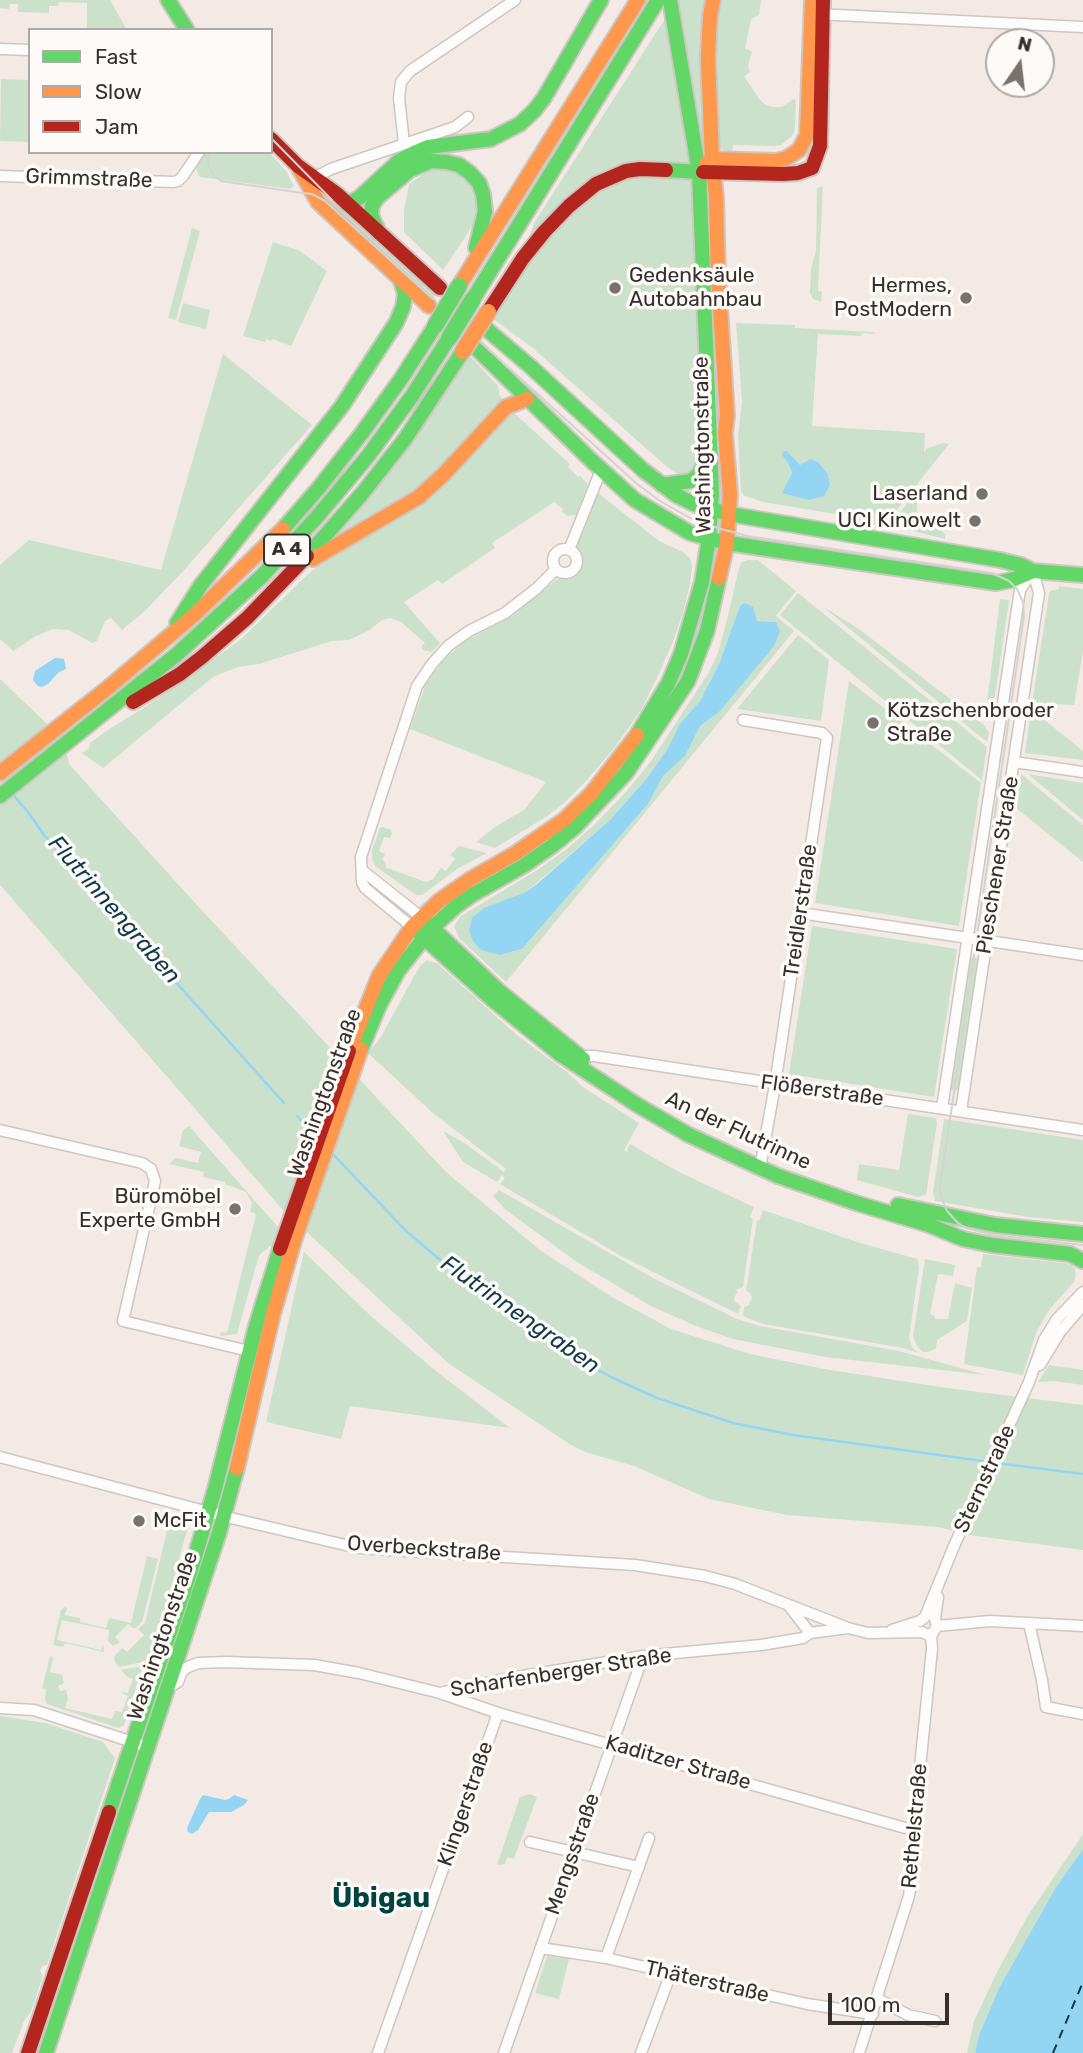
<!DOCTYPE html>
<meta charset="utf-8">
<style>
body{margin:0}
#map{position:relative;width:1083px;height:2053px;overflow:hidden;background:#f4eae5;font-family:Rubik,sans-serif}
canvas{display:block}
.legend{position:absolute;left:28px;top:28px;width:245px;height:126px;box-sizing:border-box;background:#fdfaf8;border:2px solid #ada9a6;margin:0;padding:9px 12px;list-style:none;font-size:21px;color:#36302c}
.legend li{display:flex;align-items:center;gap:14px;height:35px}
.legend b{width:35px;border:2px solid #ada9a6}
.north{position:absolute;left:985px;top:28px;width:70px;height:70px;box-sizing:border-box;background:#fdfaf8;border:2px solid #ada9a6;border-radius:50%;rotate:14deg;font-size:19px;font-weight:700;line-height:28px;text-align:center;color:#36302c}
.north::after{content:'';display:block;margin:auto;width:24px;height:32px;background:#78716d;clip-path:polygon(50% 0,100% 100%,50% 72%,0 100%)}
.scale{position:absolute;left:828px;top:1993px;width:121px;height:32px;box-sizing:border-box;border:4px solid #36302c;border-top:0;padding-left:9px;font-size:21px;line-height:24px;white-space:nowrap;color:#36302c;-webkit-text-stroke:5px #fdfaf8;paint-order:stroke}
</style>
<div id="map">
<canvas width="1083" height="2053"></canvas>
<ul class="legend">
<li><b style="height:9px;background:#63d668"></b>Fast</li>
<li><b style="height:9px;background:#ff974d"></b>Slow</li>
<li><b style="height:9px;background:#b3261e"></b>Jam</li>
</ul>
<div class="north">N</div>
<div class="scale">100 m</div>
</div>
<script>
const ctx = document.querySelector('canvas').getContext('2d');
ctx.lineJoin = 'round';
function fillPath(path, color) { ctx.fillStyle = color; ctx.fill(path, 'evenodd'); }
const poly = rows => new Path2D(rows.map(r => 'M' + r).join(''));
function stroke(path, color, width, dash) { ctx.strokeStyle = color; ctx.lineWidth = width; ctx.lineCap = dash ? 'butt' : 'round'; ctx.setLineDash(dash || []); ctx.stroke(path); }
function write(font, color, halo, rows, align = 'center') {
  ctx.font = font + ' Rubik,sans-serif'; ctx.lineWidth = 7; ctx.setLineDash([]); ctx.textBaseline = 'middle'; ctx.strokeStyle = halo; ctx.fillStyle = color; for (const [text, x, y, turn = 0] of rows) {
    ctx.save(); ctx.translate(x, y); ctx.rotate((+turn || 0) * Math.PI / 180); ctx.textAlign = isNaN(turn) ? turn : align; if (halo) ctx.strokeText(text, 0, 0); ctx.fillText(text, 0, 0); ctx.restore();
  }
}
fillPath(poly([
 [0,0,110,0,127,30,87,30,87,3,59,2,58,6,49,6,49,13,18,12,18,4,10,4,9,9,0,8],
 [677,0,761,0,759,15,751,19,745,49,752,51,748,66,750,72,744,76,760,100,766,105,772,107,782,107,794,99,796,100,795,129,792,136,781,145,775,146,733,145,732,153,705,142,687,146,697,225,701,345,698,382,701,459,699,467,686,479,667,467,534,349,492,318,513,286,534,223],
 [1,79,30,80,30,142,0,141],
 [204,152,269,152,286,171,294,186,290,189,200,177,196,169,196,163],
 [435,166,452,170,467,178,474,189,478,218,443,270,404,232,404,210,409,184],
 [823,186,818,288,818,291,822,292,821,302,813,299,810,293,811,269,816,251,817,188],
 [322,188,437,292,432,301,319,197,318,190],
 [709,200,713,333,725,489,718,489,704,201],
 [192,228,200,231,176,320,168,318],
 [273,242,300,251,327,271,291,346,273,339,272,341,266,339,265,342,243,336],
 [183,303,210,310,206,329,178,322],
 [736,323,795,325,795,328,873,332,876,334,862,333,861,336,818,334,812,426,925,433,924,453,926,449,943,443,949,444,884,526,850,521,835,514,763,502,745,496,741,492,738,435,742,402],
 [787,451,800,465,819,463,828,474,830,485,783,493,792,473],
 [223,354,312,425,185,569,144,612,122,630,111,618,105,621,97,641,92,643,69,630,53,629,36,636,13,651,0,639,0,565,29,540,161,570],
 [469,355,498,386,500,396,504,402,419,491,332,541],
 [512,411,570,464,568,467,578,477,580,476,588,484,576,515,568,516,562,512,563,509,554,502,492,543,495,548,442,584,438,580,404,602,440,643,432,652,423,650,421,647,425,643,401,622,390,618,382,620,370,630,349,640,332,641,259,664,238,667,213,677,103,768,82,753,89,748,90,743,108,730,148,705,239,641,307,575,331,556,429,499,453,477],
 [918,489,921,493,917,499,917,512,925,523,942,531,945,534,945,539,913,531,889,527],
 [598,493,659,541,683,552,690,558,692,567,690,584,683,613,672,644,656,680,641,710,615,747,587,780,565,802,546,817,495,848,476,842,495,827,524,810,546,782,410,729,425,686,442,661,465,641,514,615,557,579,577,573,582,561,576,546],
 [748,560,758,560,796,591,776,616,794,631,506,982,459,938,454,926,461,916,539,869,568,848,595,824,626,792,651,761,709,672,718,653,729,612,739,567,742,562],
 [740,607,755,616,757,621,776,622,719,712,700,726,685,756,663,776,648,804,522,949,500,955,526,892,610,820,648,777,668,748,681,724,700,701,719,664],
 [1059,586,1083,589,1083,651,1074,705,1032,703,1049,594,1050,591,1059,589],
 [798,593,987,747,982,780,780,615],
 [1000,599,1009,600,1009,602,992,715,990,717,988,717,986,710],
 [822,606,859,629,984,725,989,733,987,742],
 [798,635,829,660,821,721,737,709],
 [0,679,63,739,69,764,196,904,446,1172,540,1250,612,1297,671,1329,750,1354,824,1369,947,1388,1083,1405,1083,1550,969,1535,938,1527,787,1515,709,1499,634,1466,588,1453,571,1445,448,1363,283,1210,0,885],
 [849,681,981,783,959,926,815,903],
 [1031,709,1083,751,1083,760,1025,753],
 [1021,774,1083,825,1083,862,1016,808],
 [1028,774,1083,783,1083,820],
 [383,827,391,830,392,834,390,838,384,837,379,851,385,854,383,859,387,868,426,882,433,879,441,868,446,871,455,859,450,855,459,846,487,853,457,869,422,895,416,895,375,866,372,859,372,850,380,828],
 [812,926,957,949,934,1097,789,1074],
 [969,957,982,959,962,1091,949,1089],
 [427,960,438,964,518,1036,567,1072,583,1087,639,1123,624,1150,629,1153,627,1150,630,1144,679,1172,754,1207,750,1217,753,1219,743,1287,736,1290,738,1292,735,1296,734,1301,741,1306,738,1314,621,1256,500,1184,505,1178,502,1175,497,1182,463,1162,443,1131,463,1142,504,1172,506,1169,434,1114,368,1053,381,1037,414,976,421,965],
 [908,1114,936,1118,937,1123,926,1195,918,1197,857,1180,859,1164,899,1170],
 [944,1119,1083,1140,1083,1222,1028,1217,935,1201,933,1192],
 [189,1126,278,1227,272,1245,259,1255,237,1334,220,1336,221,1332,227,1333,256,1214,250,1212,252,1203,246,1192,225,1184,225,1182,203,1177,204,1172,169,1164,176,1158,198,1163,201,1152,179,1146,183,1130],
 [499,1190,655,1279,737,1319,760,1326,899,1351,986,1375,825,1357,733,1339,696,1326,651,1306,577,1262,506,1210,493,1196],
 [763,1210,857,1242,917,1259,919,1267,909,1338,912,1347,918,1353,903,1348,763,1324,743,1316,744,1307,748,1306,752,1298,749,1292,746,1291,757,1220,759,1221],
 [304,1252,373,1318,436,1371,510,1428,350,1406,341,1439,266,1422],
 [983,1254,1064,1263,1071,1265,1075,1269,1076,1276,1074,1282,1049,1310,1036,1333,1023,1375,964,1364,977,1267,981,1267],
 [925,1259,955,1265,953,1276,938,1274,930,1314,935,1316,935,1319,948,1319,955,1283,972,1288,967,1321,937,1340,936,1349,927,1352,923,1352,917,1346,913,1336],
 [1049,1365,1083,1370,1083,1385,1054,1381,1038,1382],
 [175,1514,187,1521,189,1524,176,1569,175,1581,148,1661,118,1667,114,1659,115,1655,122,1648,127,1652,144,1635,138,1629,145,1623,169,1522],
 [147,1556,158,1559,142,1622,136,1628,133,1628,128,1624,115,1637,120,1642,113,1646,108,1641,109,1630,62,1620,57,1640,101,1650,103,1645,104,1652,65,1643,63,1647,53,1645,61,1610,64,1607,67,1608,65,1615,80,1618,80,1622,106,1628,109,1618,131,1623],
 [50,1656,53,1657,50,1672,62,1675,64,1683,58,1686,60,1691,66,1690,68,1699,65,1708,112,1719,115,1711,122,1712,128,1696,122,1693,122,1692,128,1693,133,1679,127,1677,121,1670,143,1666,124,1725,119,1728,115,1727,47,1704,45,1699,46,1689,42,1688],
 [0,1716,45,1723,103,1742,115,1758,47,1965,42,1966,40,1971,43,1976,31,2012,24,2021,12,2053,0,2053],
 [129,1769,132,1770,112,1829,106,1860,41,2053,37,2052],
 [530,1794,537,1797,514,1859,507,1857,505,1864,497,1865,520,1797],
 [1083,1834,1083,1849,1056,1887,999,1988,979,2035,975,2053,967,2053,974,2021,996,1974,1027,1917],
 [547,1956,569,1959,559,1999,535,1993]
]), '#cce1cc');
fillPath(poly([
 [784,451,787,451,800,465,811,459,819,463,828,474,830,485,824,496,809,500,782,493,792,473,789,464,782,455],
 [745,603,753,607,757,621,776,622,780,631,774,646,719,712,700,726,685,756,663,776,648,804,522,949,500,955,481,950,473,941,469,930,472,918,484,908,526,892,537,884,610,820,648,777,668,748,680,724,700,701,719,664,740,606],
 [55,658,64,659,66,669,59,672,48,684,42,687,38,686,33,680,35,671],
 [203,1795,225,1800,229,1799,234,1795,248,1800,244,1805,231,1812,209,1812,198,1830,192,1834,188,1832,187,1828,200,1799],
 [1083,1849,1083,2053,975,2053,979,2035,999,1988,1056,1887]
]), '#93d5f2');
stroke(poly([
 [14,796,28,812,44,835,284,1103],
 [297,1116,313,1134],
 [330,1151,406,1231,465,1281,513,1317,569,1354,613,1378,657,1398,733,1423,793,1435,990,1462],
 [996,1463,1083,1474]
]), '#93d5f2', 2.5);
stroke(poly([
 [1053,2053,1083,1982]
]), '#0e3b4c', 2, [9, 7]);
const street = poly([
 [816,14,1083,27],
 [0,49,30,50],
 [404,143,399,98,401,82,410,71,515,0],
 [0,176,173,182,178,181,183,176,199,152],
 [314,178,331,169,455,127,468,117],
 '553 561a12 12 0 1 1 24 0a12 12 0 1 1-24 0Z',
 [569,550,601,470],
 [743,720,822,733,827,738,775,1085,760,1168],
 [1014,762,1083,772],
 [363,871,421,917],
 [800,913,1083,955],
 [412,927,365,888,362,882,361,857,417,686,432,664,448,646,469,631,505,613,536,589,556,569],
 [578,1056,594,1056,1083,1130],
 [942,1108,1020,590,1033,571,1039,593,961,1111],
 [0,1130,142,1163,151,1169,155,1181,123,1321,249,1351],
 [1040,1365,1060,1332,1083,1305],
 [0,1457,235,1519,358,1548,635,1565,705,1576,735,1584,848,1628],
 [789,1606,810,1633],
 [1029,1623,1042,1680,1046,1707,1083,1714],
 [937,1626,990,1621,1083,1626],
 [937,1626,935,1619,938,1597],
 [892,1630,920,1621,925,1617,954,1546,1029,1382,1044,1340,1057,1319,1083,1292],
 [168,1688,178,1682,182,1671,188,1667,198,1663,226,1662,314,1665,359,1673,440,1693,505,1679,643,1656,761,1645,803,1638,810,1633,848,1628,868,1633,922,1632,928,1635,933,1633,937,1626],
 [440,1693,498,1713,916,1831],
 [0,1708,34,1710,148,1747],
 [530,1842,639,1867],
 [541,1948,606,1958,807,2004,873,2014],
 [606,1958,649,1838],
 [878,1999,908,2015,935,2021],
 [378,2053,498,1713],
 [504,2053,643,1656],
 [641,2053,671,1973],
 [859,2053,909,1896,915,1850,919,1777,932,1649,931,1634]
]);
const fast = poly([
 [168,0,187,30],
 [666,170,699,172,670,0],
 [347,204,359,198,399,161,414,153,428,147,491,139,520,124,534,111,544,98,601,0],
 [379,233,371,215,372,206,377,198,410,170,431,161,446,162,459,165,470,173,479,183,483,194,485,211,476,248],
 [473,299,658,0],
 [484,327,531,367,643,470,676,495,694,504,729,514,1000,560,1021,565,1033,571,1083,575],
 [473,345,592,461,635,500,690,533,727,543,996,583,1012,580,1033,571],
 [662,485,691,481,699,474,709,456],
 [283,529,318,489,362,433,401,379,435,326],
 [307,556,361,495,405,439,463,351],
 [177,623,201,585,342,406,396,323,403,307,405,294,401,281],
 [637,735,668,684,681,654,702,582,709,538,712,494,699,172],
 [0,796,176,655,261,577,316,518,368,456,412,396,449,338],
 [427,923,500,992,583,1059],
 [419,933,493,1000,561,1055,639,1106,689,1135,778,1176,856,1203,929,1225,963,1239,992,1245,1070,1254,1083,1261],
 [361,1049,379,1006,398,971,432,928,456,906,472,895,523,866,552,846,574,828,626,773,688,681,707,631,719,578],
 [898,1205,995,1225,1083,1234],
 [109,1812,192,1567,215,1489,256,1326,280,1249],
 [46,2053,219,1533,237,1468]
]);
const slow = poly([
 [712,159,716,197,718,277,727,415,725,433,730,494,727,543,719,578],
 [712,159,708,58,710,16,713,0],
 [706,163,712,159,777,161,787,158,799,150,807,135,812,0],
 [299,168,318,202,429,306],
 [459,286,638,0],
 [313,559,419,497,444,474,506,407,527,399],
 [0,773,109,687,194,615,283,529],
 [349,1051,379,976,412,927,439,901,469,880,516,853,564,820,591,794,637,735],
 [237,1468,273,1314,294,1241,361,1049]
]);
const jam = poly([
 [271,139,298,166,337,194,440,288],
 [703,172,783,174,798,173,812,168,820,146,823,0],
 [488,312,523,258,544,232,569,206,596,184,626,171,640,169,666,170],
 [133,702,180,674,202,657,247,618,307,556],
 [280,1249,349,1051],
 [28,2053,109,1812]
]);
stroke(street, '#cdc6c1', 13);
stroke(fast, '#cdc6c1', 18);
stroke(slow, '#cdc6c1', 18);
stroke(jam, '#cdc6c1', 18);
stroke(street, '#fdfcfb', 10);
stroke(fast, '#63d668', 14);
stroke(slow, '#ff974d', 14);
stroke(jam, '#b3261e', 14);
stroke(poly([
 [271,138,332,200],
 [209,152,208,163,211,172,221,181,302,193,312,194,325,201,433,299],
 [477,339,636,483,660,501,692,519,721,529,748,536,992,573,1009,581,1017,589,1023,602,1024,616,940,1187,941,1196,947,1211,958,1223,966,1228,993,1235,1083,1245]
]), '#d5d3d1', 2);
const fastBridge = poly([
 [435,326,459,286],
 [449,338,473,299]
]);
const slowBridge = poly([
 [463,351,488,312]
]);
stroke(fastBridge, '#cbc6c3', 19, []);
stroke(slowBridge, '#cbc6c3', 19, []);
stroke(fastBridge, '#63d668', 16);
stroke(slowBridge, '#ff974d', 16);
for (const [x, y, r, color] of [
 [615,288,7,"#78716d"],
 [966,298,7,"#78716d"],
 [982,494,7,"#78716d"],
 [975,521,7,"#78716d"],
 [873,723,7,"#78716d"],
 [235,1209,7,"#78716d"],
 [139,1521,7,"#78716d"]
]) { const dot = new Path2D(); dot.arc(x, y, r, 0, 2 * Math.PI); ctx.fillStyle = color; ctx.fill(dot); stroke(dot, '#fdfaf8', 2.5); }
for (const [x, y, w] of [
 [287,550,46]
]) { const box = new Path2D(); box.roundRect(x - w / 2, y - 15.5, w, 31, 5); ctx.fillStyle = '#fdfaf8'; ctx.fill(box); stroke(box, '#36302c', 2); }
write('bold 19px', '#36302c', null, [
 ["A 4",287,550]
]);
write('21px', '#36302c', '#fdfaf8', [
 ["Grimmstraße",89,179,2],
 ["Washingtonstraße",703,445,-91],
 ["Pieschener Straße",998,865,-81],
 ["Treidlerstraße",801,911,-82],
 ["Flößerstraße",822,1091,8],
 ["Washingtonstraße",325,1093,-70],
 ["An der Flutrinne",738,1131,25],
 ["Sternstraße",985,1479,-65],
 ["Overbeckstraße",424,1549,4],
 ["Washingtonstraße",163,1636,-71],
 ["Scharfenberger Straße",561,1673,-9],
 ["Kaditzer Straße",678,1763,16],
 ["Klingerstraße",466,1804,-71],
 ["Rethelstraße",915,1826,-85],
 ["Mengsstraße",573,1854,-71],
 ["Thäterstraße",707,1982,13]
]);
write('21px', '#36302c', '#fdfaf8', [
 ["Gedenksäule",629,276,"left"],
 ["Autobahnbau",629,300,"left"],
 ["Hermes,",952,286],
 ["PostModern",952,310],
 ["Laserland",968,494],
 ["UCI Kinowelt",961,521],
 ["Kötzschenbroder",887,711,"left"],
 ["Straße",887,735,"left"],
 ["Büromöbel",221,1197],
 ["Experte GmbH",221,1221],
 ["McFit",153,1521,"left"]
], 'right');
write('italic 23px', '#0e3b4c', '#fdfaf8', [
 ["Flutrinnengraben",114,910,49],
 ["Flutrinnengraben",520,1315,35]
]);
write('bold 28px', '#004341', '#fdfaf8', [
 ["Übigau",381,1899]
]);
</script>
